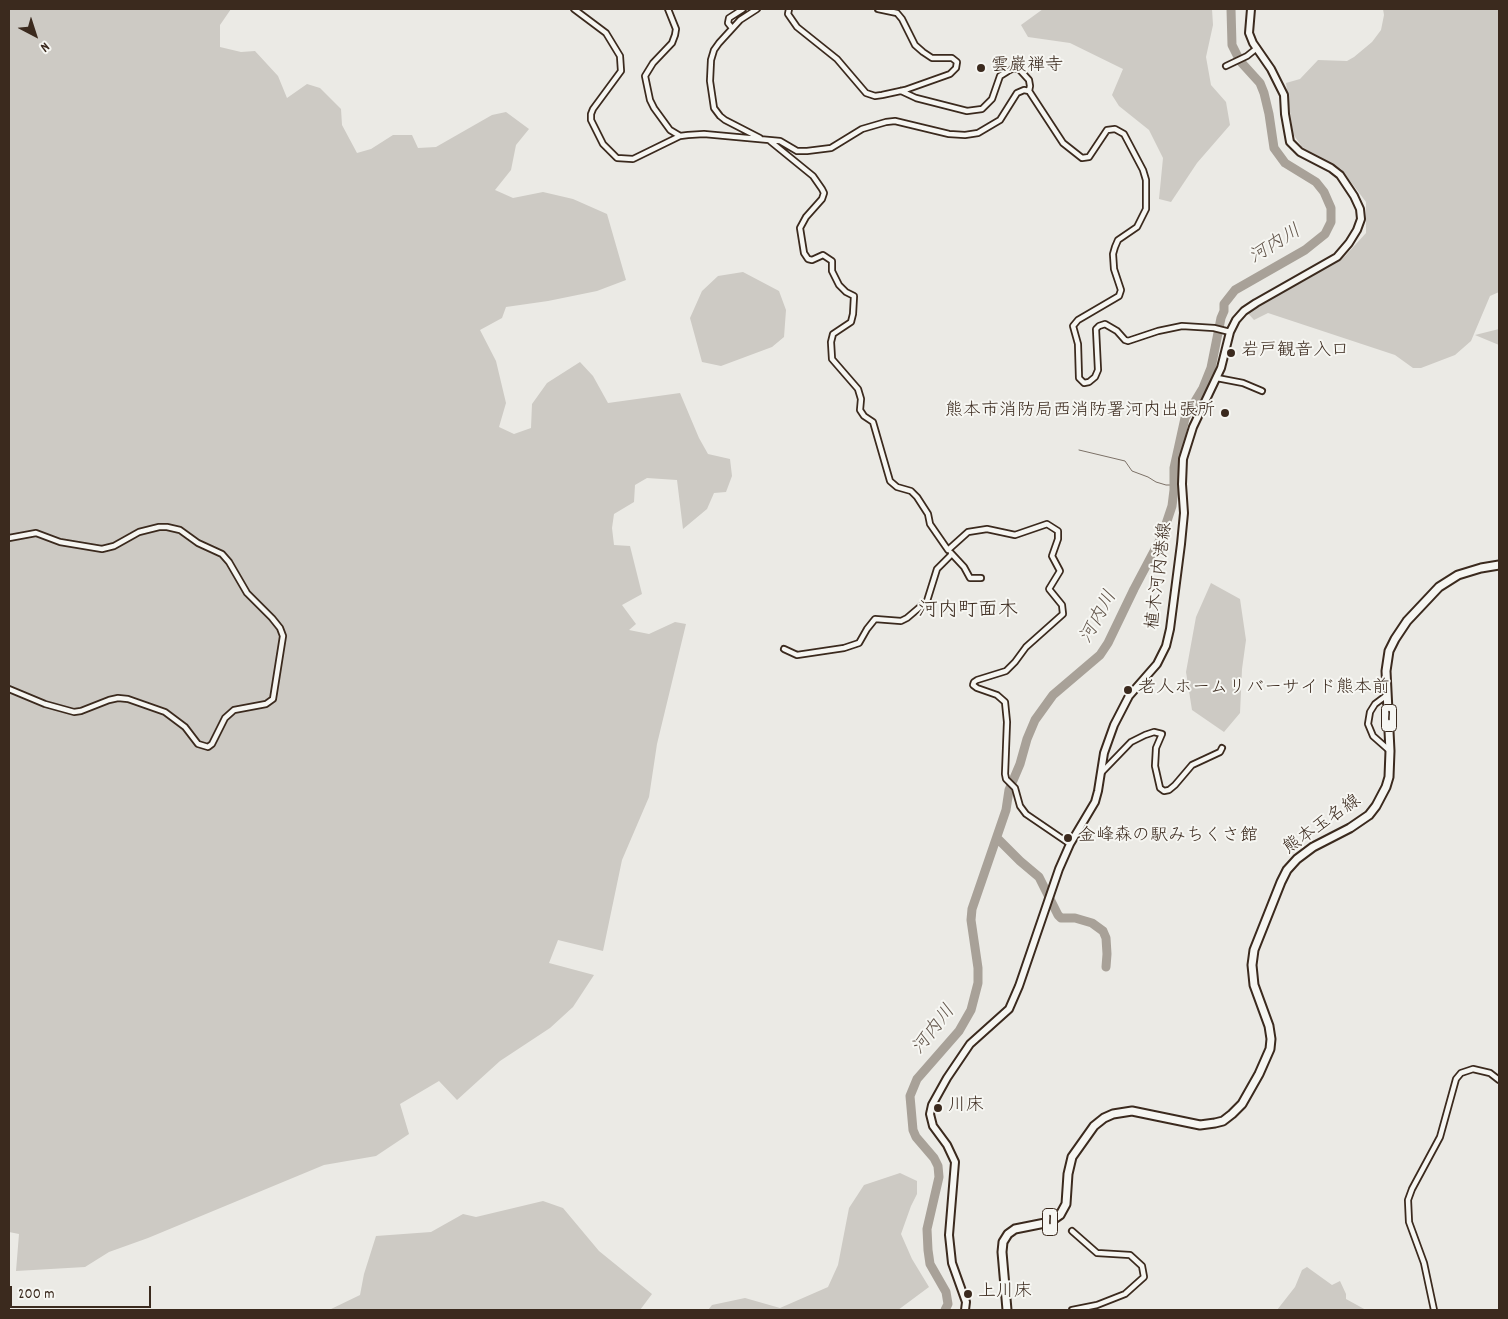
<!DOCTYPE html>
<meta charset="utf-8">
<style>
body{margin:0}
#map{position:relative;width:1508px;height:1319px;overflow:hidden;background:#ebeae5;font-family:Dekko,sans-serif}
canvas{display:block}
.frame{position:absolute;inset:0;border:10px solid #3b2a1e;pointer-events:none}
.north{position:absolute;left:10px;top:10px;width:50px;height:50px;-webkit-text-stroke:4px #f6f6f2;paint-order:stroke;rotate:140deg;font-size:14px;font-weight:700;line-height:20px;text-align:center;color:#3b2a1e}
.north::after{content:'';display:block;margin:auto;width:18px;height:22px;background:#3b2a1e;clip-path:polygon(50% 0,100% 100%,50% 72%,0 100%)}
.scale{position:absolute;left:10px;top:1286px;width:141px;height:22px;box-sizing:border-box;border:2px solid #3b2a1e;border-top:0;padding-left:6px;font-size:15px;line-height:18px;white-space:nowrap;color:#3b2a1e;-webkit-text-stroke:4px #f6f6f2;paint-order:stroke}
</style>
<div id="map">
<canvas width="1508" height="1319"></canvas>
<div class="frame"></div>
<div class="north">N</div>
<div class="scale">200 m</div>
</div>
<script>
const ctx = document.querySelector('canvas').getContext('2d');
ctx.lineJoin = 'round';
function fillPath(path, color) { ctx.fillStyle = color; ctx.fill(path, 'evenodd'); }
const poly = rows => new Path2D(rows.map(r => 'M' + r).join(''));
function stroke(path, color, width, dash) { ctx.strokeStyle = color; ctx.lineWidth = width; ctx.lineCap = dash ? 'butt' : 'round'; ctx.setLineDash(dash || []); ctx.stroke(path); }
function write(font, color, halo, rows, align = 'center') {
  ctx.font = font + ' Dekko,"Klee One",sans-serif'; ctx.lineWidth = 4; ctx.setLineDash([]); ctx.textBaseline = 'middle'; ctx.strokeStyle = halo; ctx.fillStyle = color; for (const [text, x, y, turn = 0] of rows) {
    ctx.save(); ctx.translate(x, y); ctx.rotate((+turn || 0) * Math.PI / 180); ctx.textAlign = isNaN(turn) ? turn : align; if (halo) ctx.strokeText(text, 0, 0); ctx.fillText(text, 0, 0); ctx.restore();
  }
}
fillPath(poly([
 [9,9,231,9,220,25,220,47,241,52,255,51,278,76,287,98,307,84,320,88,341,109,342,125,357,153,371,149,393,135,412,135,418,148,436,147,492,115,506,112,529,129,516,145,511,170,495,190,513,198,543,192,573,199,607,214,626,280,597,291,548,301,506,307,502,318,480,330,496,361,506,403,499,427,514,434,531,428,532,404,547,383,580,362,593,376,608,403,680,393,699,438,708,454,730,459,732,476,726,492,714,493,707,509,683,529,677,480,647,478,635,485,634,502,614,514,612,528,614,545,630,546,642,594,622,605,636,624,629,630,649,634,675,622,686,624,657,744,649,797,622,860,603,951,558,940,549,963,594,975,573,1007,550,1028,500,1061,457,1100,439,1081,400,1104,409,1134,376,1156,324,1165,148,1238,109,1252,85,1267,16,1271,19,1234,9,1232],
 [1043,9,1212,9,1213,25,1206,57,1211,85,1226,102,1230,125,1197,163,1171,202,1159,199,1163,158,1149,130,1119,106,1112,95,1123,69,1070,43,1028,37,1021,25],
 [1383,9,1499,9,1499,292,1490,296,1471,341,1455,355,1421,368,1413,368,1395,355,1268,313,1254,320,1246,311,1306,280,1345,256,1366,233,1366,202,1341,169,1302,147,1293,134,1286,83,1300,79,1318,60,1347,61,1354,57,1372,42,1381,30,1384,15],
 [743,272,779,291,786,310,784,337,772,347,721,366,702,362,690,318,702,291,718,276],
 [1499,329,1499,345,1475,335],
 [1211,583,1240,599,1246,640,1242,669,1240,713,1224,732,1192,710,1186,672,1196,617],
 [900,1173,917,1181,917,1194,911,1206,901,1234,912,1259,929,1287,898,1310,708,1310,712,1305,745,1298,780,1308,828,1287,838,1265,849,1208,864,1185],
 [543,1201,563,1208,599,1251,652,1294,640,1310,329,1310,360,1295,364,1274,376,1236,431,1232,463,1214,476,1217],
 [1307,1267,1332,1285,1340,1281,1346,1294,1346,1299,1366,1310,1277,1310,1295,1287,1302,1270]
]), '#cdcac4');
stroke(poly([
 [1079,450,1125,461,1132,471,1148,477,1156,482,1166,485,1174,485]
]), '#7c7167', 1);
stroke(poly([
 [997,838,1020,861,1039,877,1058,915,1061,918,1075,918,1092,923,1103,931,1106,938,1107,954,1106,967],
 [945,1310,948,1304,946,1292,930,1264,928,1250,927,1229,939,1177,938,1166,934,1158,916,1137,913,1130,910,1096,917,1079,959,1031,971,1010,978,983,978,968,971,920,972,909,1006,810,1009,790,1020,764,1027,739,1035,720,1053,695,1100,655,1108,643,1134,589,1162,536,1172,506,1174,490,1174,468,1185,418,1203,388,1211,368,1221,318,1224,311,1224,304,1235,290,1305,250,1325,234,1331,222,1331,208,1324,192,1316,182,1285,163,1274,148,1269,114,1264,93,1260,83,1240,61,1232,45,1231,9]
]), '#a8a198', 9);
const street = poly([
 [574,9,606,33,620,56,621,71,593,109,591,114,591,120,603,144,617,158,633,159,680,136,688,135,704,134,780,141,797,151,807,151,831,148,862,129,886,122,895,121,949,134,965,135,978,133,1000,120,1017,93,1024,90,1029,91,1063,143,1082,158,1089,157,1107,130,1115,129,1124,134,1143,170,1146,180,1146,209,1137,227,1118,240,1115,247,1113,254,1114,269,1121,290,1119,296,1078,320,1073,326,1078,344,1079,378,1084,383,1089,382,1095,377,1098,370,1096,329,1099,326,1105,324,1117,331,1125,340,1128,341,1158,331,1182,326,1214,328,1230,332],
 [668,9,676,29,675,35,672,43,653,63,645,76,650,100,654,108,670,130,680,136],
 [757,9,740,20,719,43,714,50,711,60,710,81,714,108,720,116,725,120,760,138],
 [789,9,788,14,797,27,837,59,866,93,875,96,882,95,905,90,950,74,956,68,957,62,952,58,932,58,923,52,915,45,902,19,897,13,878,9],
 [732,28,728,23,729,18,743,9],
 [1226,66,1247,56,1257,48],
 [901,91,916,98,967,111,982,109,992,99,1000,76,1008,71,1014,68,1019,69,1029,80,1030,86,1029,91],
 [770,141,813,176,822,189,824,193,822,199,806,217,800,228,804,253,808,259,812,260,823,255,832,261,832,271,839,285,846,292,854,296,853,314,851,322,833,334,831,342,832,359,858,389,861,399,860,410,864,416,873,422,890,481,897,487,911,491,917,497,928,514,930,524,948,550,968,532,987,529,1015,535,1047,524,1058,531,1058,539,1052,556,1060,571,1049,589,1062,605,1063,614,1026,647,1015,662,1006,671,977,680,974,682,973,685,977,688,997,695,1005,702,1007,722,1005,774,1006,779,1015,788,1020,806,1026,814,1070,844],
 [1217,378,1243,383,1262,391],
 [9,538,36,533,60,542,102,549,114,546,139,532,159,527,167,527,180,530,198,543,222,554,229,562,247,593,272,618,280,628,283,636,273,699,266,704,234,710,225,718,212,744,208,747,198,744,185,727,165,712,128,699,118,698,109,700,81,711,74,712,45,704,9,689],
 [951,553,964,567,970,578,981,578],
 [784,649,797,655,844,648,859,643,867,629,875,619,901,621,907,618,927,601,937,569,952,554],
 [1387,695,1375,704,1370,712,1368,724,1373,736,1390,751],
 [1102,772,1131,742,1145,735,1154,732,1162,734,1156,748,1155,766,1160,788,1164,791,1169,790,1175,785,1192,765,1220,752,1222,748],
 [1072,1231,1097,1253,1130,1255,1142,1266,1144,1277,1125,1294,1097,1305,1072,1310],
 [1434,1310,1424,1263,1409,1222,1408,1200,1412,1189,1440,1137,1456,1079,1461,1073,1473,1069,1490,1073,1499,1080]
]);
const secondary = poly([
 [965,1310,966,1302,952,1263,949,1235,955,1162,947,1145,933,1126,930,1114,932,1105,947,1078,970,1044,1009,1009,1019,986,1059,869,1070,844,1095,802,1098,791,1104,753,1114,725,1129,696,1157,664,1166,646,1170,629,1181,544,1184,513,1182,484,1183,459,1193,427,1221,368,1230,332,1236,320,1244,311,1256,303,1337,257,1349,243,1357,230,1361,219,1360,209,1354,196,1340,175,1331,168,1300,152,1290,142,1285,114,1284,95,1271,69,1253,43,1249,33,1251,9]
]);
const primary = poly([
 [1007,1310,1002,1252,1003,1242,1008,1234,1015,1229,1050,1222,1060,1215,1066,1204,1068,1174,1072,1157,1094,1126,1104,1118,1113,1114,1132,1111,1200,1125,1215,1123,1223,1121,1232,1114,1242,1104,1259,1074,1270,1049,1271,1039,1269,1026,1254,985,1252,965,1254,950,1281,882,1287,870,1297,859,1313,847,1350,828,1369,815,1376,806,1386,787,1389,777,1390,751,1386,671,1389,651,1395,639,1407,621,1439,587,1458,575,1481,568,1499,565]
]);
stroke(street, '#3b2a1e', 8);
stroke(secondary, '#3b2a1e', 10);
stroke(primary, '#3b2a1e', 11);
stroke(street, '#f6f6f2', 4.5);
stroke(secondary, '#f6f6f2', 6);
stroke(primary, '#f6f6f2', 7);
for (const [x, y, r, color] of [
 [981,68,5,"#3b2a1e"],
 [1231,353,5,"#3b2a1e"],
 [1225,413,5,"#3b2a1e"],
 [1128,690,5,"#3b2a1e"],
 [1068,838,5,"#3b2a1e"],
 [938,1108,5,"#3b2a1e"],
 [968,1294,5,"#3b2a1e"]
]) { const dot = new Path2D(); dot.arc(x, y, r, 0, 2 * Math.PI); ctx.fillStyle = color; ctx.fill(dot); stroke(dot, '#f6f6f2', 2); }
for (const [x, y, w] of [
 [1389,718,15],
 [1050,1222,15]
]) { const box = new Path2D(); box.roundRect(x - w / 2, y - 13.5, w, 27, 4); ctx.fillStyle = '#f6f6f2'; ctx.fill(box); stroke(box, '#3b2a1e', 1); }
write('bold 16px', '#3b2a1e', null, [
 ["1",1389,718],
 ["1",1050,1222]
]);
write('18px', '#3b2a1e', '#f6f6f2', [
 ["雲巌禅寺",991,68],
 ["岩戸観音入口",1241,353],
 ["熊本市消防局西消防署河内出張所",1215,413,"right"],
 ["老人ホームリバーサイド熊本前",1138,690],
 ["金峰森の駅みちくさ館",1078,838],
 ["川床",948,1108],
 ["上川床",978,1294]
], 'left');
write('18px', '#3b2a1e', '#f6f6f2', [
 ["植木河内港線",1161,576,-83],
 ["熊本玉名線",1323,826,-35]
]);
write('italic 19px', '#615449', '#f6f6f2', [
 ["河内川",1276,246,-32],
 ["河内川",1100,618,-61],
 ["河内川",935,1031,-52]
]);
write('20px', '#3b2a1e', '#f6f6f2', [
 ["河内町面木",968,612]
]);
</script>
